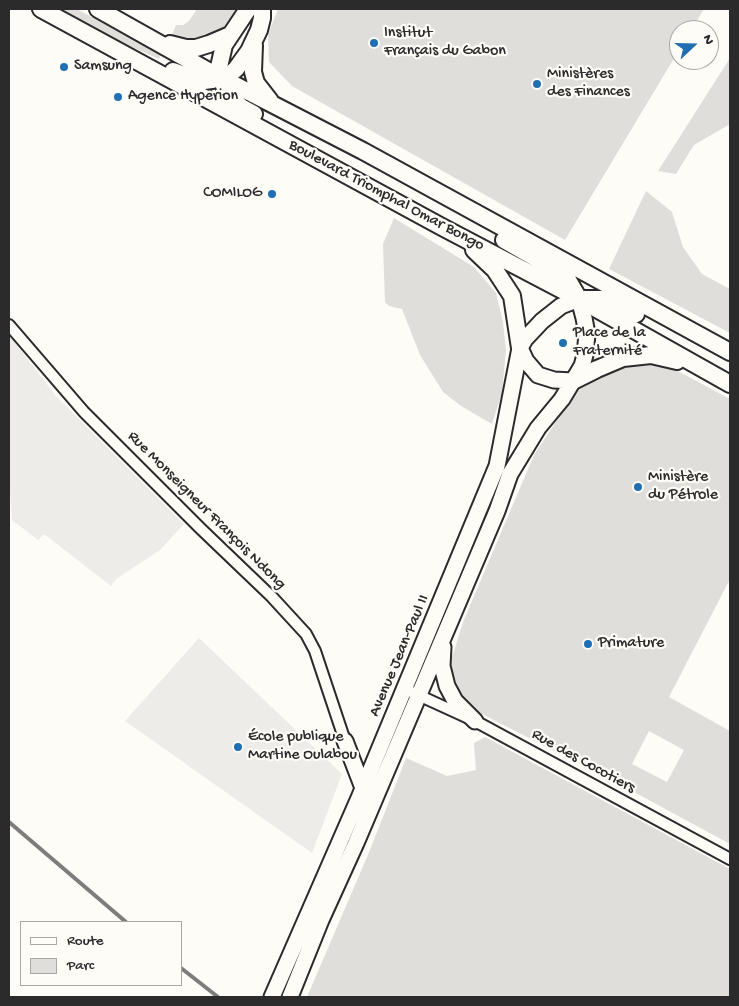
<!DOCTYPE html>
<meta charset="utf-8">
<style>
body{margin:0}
#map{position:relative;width:739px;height:1006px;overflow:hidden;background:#fdfcf7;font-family:"Gochi Hand",sans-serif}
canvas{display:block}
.frame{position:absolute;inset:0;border:10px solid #2b2b2b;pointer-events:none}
.legend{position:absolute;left:20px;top:921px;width:162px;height:65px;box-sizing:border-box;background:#fdfcf7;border:1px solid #a9a8a5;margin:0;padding:6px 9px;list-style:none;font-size:15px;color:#2b2b2b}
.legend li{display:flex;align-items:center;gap:10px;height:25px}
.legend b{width:25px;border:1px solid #a9a8a5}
.north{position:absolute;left:669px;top:20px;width:50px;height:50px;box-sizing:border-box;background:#fdfcf7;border:1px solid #a9a8a5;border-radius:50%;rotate:69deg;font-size:14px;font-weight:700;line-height:20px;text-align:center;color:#2b2b2b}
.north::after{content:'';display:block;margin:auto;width:18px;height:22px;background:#1f6fb2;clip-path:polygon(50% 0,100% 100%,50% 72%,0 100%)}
</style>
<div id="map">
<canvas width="739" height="1006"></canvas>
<div class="frame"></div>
<ul class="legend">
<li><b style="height:6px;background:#fdfcf7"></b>Route</li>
<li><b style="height:14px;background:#dfdeda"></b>Parc</li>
</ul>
<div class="north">N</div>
</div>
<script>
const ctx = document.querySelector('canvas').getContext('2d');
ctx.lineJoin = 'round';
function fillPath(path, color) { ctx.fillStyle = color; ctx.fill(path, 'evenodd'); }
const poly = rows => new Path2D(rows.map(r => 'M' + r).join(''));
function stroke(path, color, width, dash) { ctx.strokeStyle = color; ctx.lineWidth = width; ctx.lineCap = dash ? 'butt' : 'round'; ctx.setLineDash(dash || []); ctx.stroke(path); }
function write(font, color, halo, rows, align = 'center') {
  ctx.font = font + ' "Gochi Hand",sans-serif'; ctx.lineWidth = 4.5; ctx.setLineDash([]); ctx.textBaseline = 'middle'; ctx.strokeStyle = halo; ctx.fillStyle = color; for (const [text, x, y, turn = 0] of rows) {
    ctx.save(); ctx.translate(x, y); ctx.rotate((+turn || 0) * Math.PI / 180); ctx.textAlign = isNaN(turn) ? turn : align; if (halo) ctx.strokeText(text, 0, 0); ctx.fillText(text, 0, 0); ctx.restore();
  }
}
fillPath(poly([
 [9,335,56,396,184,524,160,550,116,579,111,586,44,534,38,540,12,520,9,476],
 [199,638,342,774,312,853,125,721]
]), '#edece8');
fillPath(poly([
 [57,9,77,9,161,55,159,59,105,35],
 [197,9,240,9,225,26,215,33,191,39,184,39,172,35,176,25,183,25,189,21],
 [278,9,704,9,691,30,679,30,679,50,565,240,292,86,269,62,268,34],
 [730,58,730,124,694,145,676,174,658,171],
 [646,191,672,212,683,247,702,274,730,289,730,333,609,269],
 [394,218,474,267,496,293,503,322,506,350,502,393,492,424,461,406,443,392,420,355,402,309,389,306,385,302,383,244],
 [630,363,663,363,730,399,730,579,669,697,730,731,730,844,621,785,482,714,467,704,458,688,450,664,463,622,534,455,565,408,584,384],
 [649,731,684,750,667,782,632,764],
 [485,737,730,869,730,997,307,997,370,850,406,758,447,776,476,770,474,743]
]), '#dfdeda');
stroke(poly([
 [9,822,126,922],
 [181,968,218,997]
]), '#7e7d7b', 4);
const street = poly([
 [9,325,84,412,201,529,272,597,306,634,315,651,345,741],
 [405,689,475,721,730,859]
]);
const secondary = poly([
 [520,348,526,361,538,375,554,380,573,381],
 [443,647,442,666,447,686,455,701,475,721],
 [345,741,363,788],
 [272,997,359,798,497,466,520,348,525,339,542,321,561,306,579,299,584,318,587,334,585,355,582,366,562,399,538,428,510,474,497,511,356,843,321,920,290,997]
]);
const primary = poly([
 [41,9,442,227,579,299,730,384],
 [98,9,210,72,363,151,730,352],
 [248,9,224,45,219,67,224,86,228,95,241,107,254,114],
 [170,44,186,48,196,48,209,44,230,35],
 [254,45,253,72,256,83,270,101],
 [173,71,197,80,204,81,212,80,229,75,236,69,249,51,259,30,262,18,262,9],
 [504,240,560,272,568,280,579,299,603,299,615,303,636,314],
 [474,250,495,270,512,296,520,348],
 [573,381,597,369,623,358,651,355,677,361]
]);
stroke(street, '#2b2b2b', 14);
stroke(secondary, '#2b2b2b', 19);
stroke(primary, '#2b2b2b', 20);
stroke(street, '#fdfcf7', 10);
stroke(secondary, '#fdfcf7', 15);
stroke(primary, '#fdfcf7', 16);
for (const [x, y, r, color] of [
 [374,43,5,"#1f6fb2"],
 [64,67,5,"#1f6fb2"],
 [537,84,5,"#1f6fb2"],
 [118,97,5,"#1f6fb2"],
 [272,194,5,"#1f6fb2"],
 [563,343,5,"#1f6fb2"],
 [638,487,5,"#1f6fb2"],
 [588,644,5,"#1f6fb2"],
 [238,747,5,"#1f6fb2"]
]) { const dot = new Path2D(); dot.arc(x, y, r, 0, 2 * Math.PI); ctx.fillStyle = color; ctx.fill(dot); stroke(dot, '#fdfcf7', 2); }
write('16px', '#2b2b2b', '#fdfcf7', [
 ["Institut",384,34],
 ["Français du Gabon",384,52],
 ["Samsung",74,67],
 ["Ministères",547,75],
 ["des Finances",547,93],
 ["Agence Hyperion",128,97],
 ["COMILOG",262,194,"right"],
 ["Place de la",573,334],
 ["Fraternité",573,352],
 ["Ministère",648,478],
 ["du Pétrole",648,496],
 ["Primature",598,644],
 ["École publique",248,738],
 ["Martine Oulabou",248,756]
], 'left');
write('16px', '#2b2b2b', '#fdfcf7', [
 ["Boulevard Triomphal Omar Bongo",386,196,28],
 ["Rue Monseigneur François Ndong",206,511,45],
 ["Avenue Jean-Paul II",400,656,-67],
 ["Rue des Cocotiers",583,762,29]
]);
</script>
